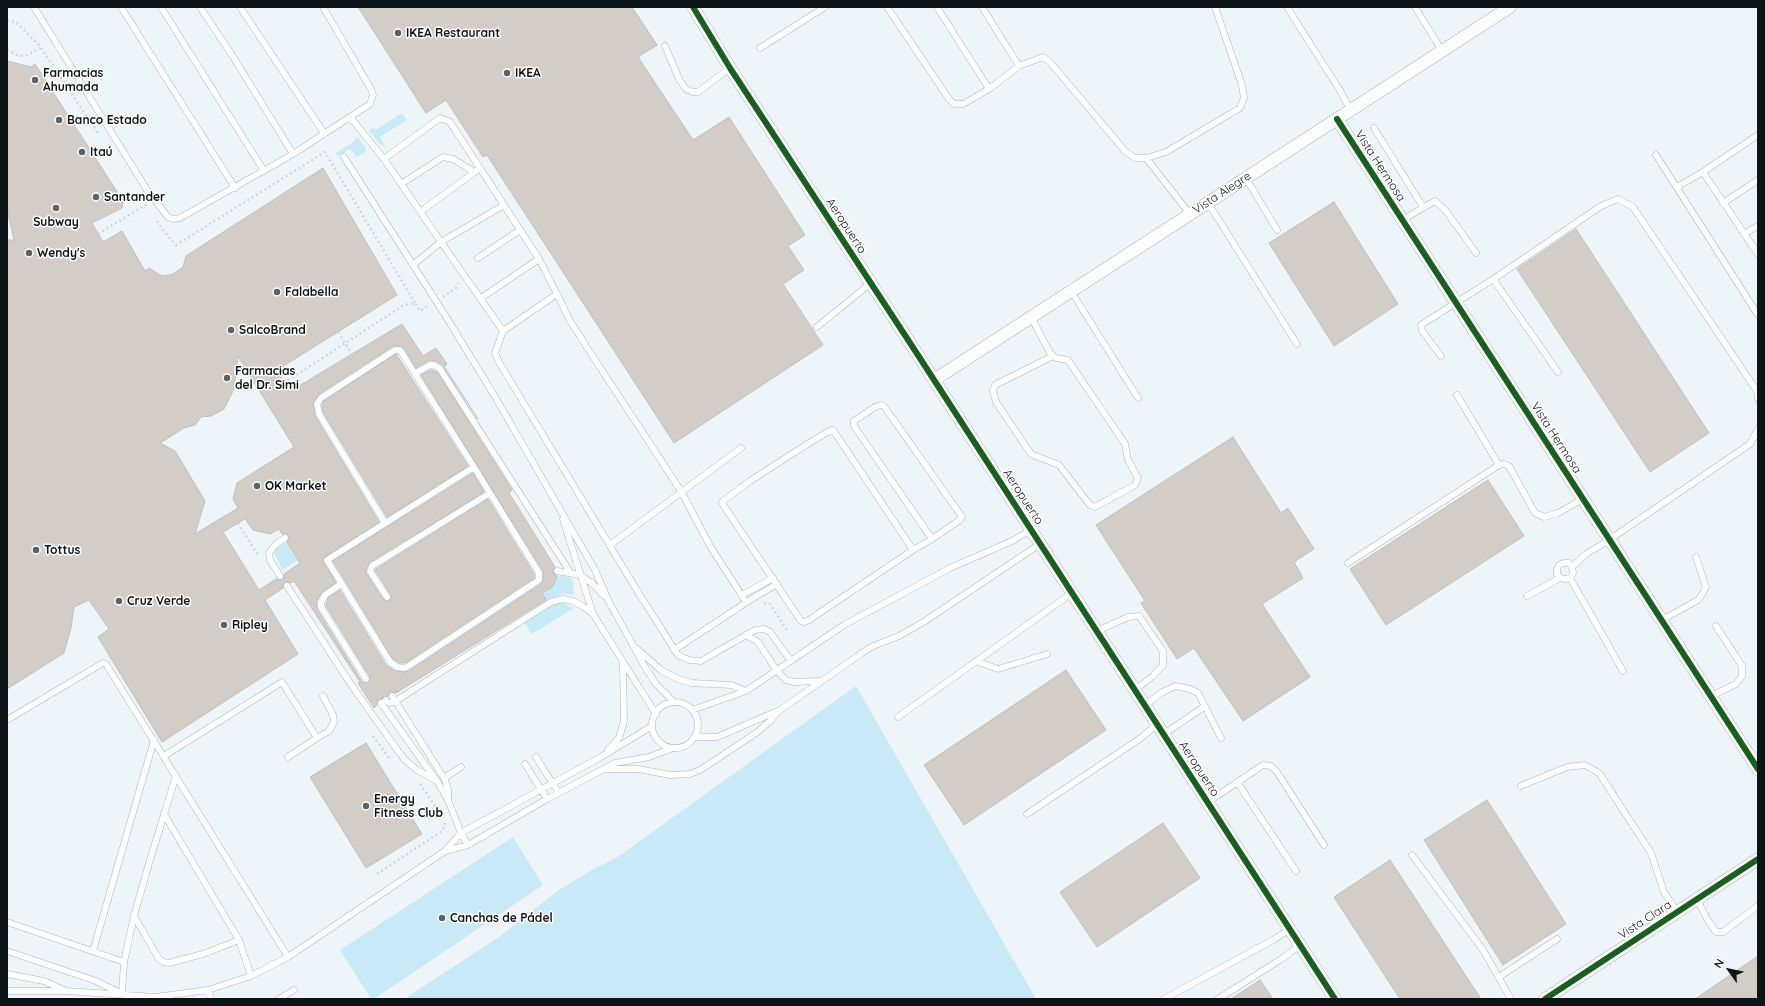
<!DOCTYPE html>
<meta charset="utf-8">
<style>
body{margin:0}
#map{position:relative;width:1765px;height:1006px;overflow:hidden;background:#eef5f8;font-family:Quicksand,sans-serif}
canvas{display:block}
.frame{position:absolute;inset:0;border:8px solid #0d1416;pointer-events:none}
.north{position:absolute;left:1709px;top:950px;width:40px;height:40px;-webkit-text-stroke:3px #fff;paint-order:stroke;rotate:303deg;font-size:11px;font-weight:700;line-height:16px;text-align:center;color:#0d1416}
.north::after{content:'';display:block;margin:auto;width:14px;height:18px;background:#0d1416;clip-path:polygon(50% 0,100% 100%,50% 72%,0 100%)}
</style>
<div id="map">
<canvas width="1765" height="1006"></canvas>
<div class="frame"></div>
<div class="north">N</div>
</div>
<script>
const ctx = document.querySelector('canvas').getContext('2d');
ctx.lineJoin = 'round';
function fillPath(path, color) { ctx.fillStyle = color; ctx.fill(path, 'evenodd'); }
const poly = rows => new Path2D(rows.map(r => 'M' + r).join(''));
function stroke(path, color, width, dash) { ctx.strokeStyle = color; ctx.lineWidth = width; ctx.lineCap = dash ? 'butt' : 'round'; ctx.setLineDash(dash || []); ctx.stroke(path); }
function write(font, color, halo, rows, align = 'center') {
  ctx.font = font + ' Quicksand,sans-serif'; ctx.lineWidth = 3; ctx.setLineDash([]); ctx.textBaseline = 'middle'; ctx.strokeStyle = halo; ctx.fillStyle = color; for (const [text, x, y, turn = 0] of rows) {
    ctx.save(); ctx.translate(x, y); ctx.rotate((+turn || 0) * Math.PI / 180); ctx.textAlign = isNaN(turn) ? turn : align; if (halo) ctx.strokeText(text, 0, 0); ctx.fillText(text, 0, 0); ctx.restore();
  }
}
fillPath(poly([
 [402,113,407,120,380,137,385,146,380,144,369,131,372,128,377,129],
 [357,137,366,148,365,152,357,157,350,149,338,156,336,153,354,142],
 [287,542,298,560,283,570,274,554,276,549],
 [557,576,569,577,573,580,574,595,563,594,546,600,542,593,552,587],
 [562,603,574,608,532,634,524,622,555,604],
 [856,686,1036,999,404,999,499,937,556,892,590,871,616,858],
 [513,837,543,885,374,999,371,999,340,950]
]), '#c8e9f6');
const building = poly([
 [358,7,632,7,657,45,638,57,693,140,729,117,805,235,788,246,804,270,783,284,823,345,674,443,487,155,483,157,446,100,426,113,358,7],
 [7,61,31,67,35,64,123,201,122,208,92,223,103,242,122,231,145,271,149,268,160,275,165,276,173,274,183,267,186,256,323,168,397,295,277,370,289,392,402,324,423,356,436,348,447,364,444,367,478,419,443,365,436,361,430,360,416,368,404,348,400,346,393,346,319,394,313,403,315,416,379,522,323,558,323,562,336,582,322,592,316,602,317,609,362,682,366,683,369,683,370,677,326,606,328,598,340,590,386,665,395,671,404,672,409,671,541,584,543,580,543,571,421,375,431,370,437,372,512,490,509,493,555,567,553,571,554,574,557,576,555,582,552,587,542,593,546,600,396,693,390,692,388,696,378,700,377,705,374,708,358,683,360,682,294,581,291,583,287,582,284,582,283,588,265,600,298,654,162,742,98,637,109,629,89,600,74,607,71,628,64,653,7,689,7,240,14,240,7,209,7,61],
 [238,356,294,447,237,483,233,499,238,508,195,534,205,501,175,451,160,443,184,428,195,425,201,417,211,416,224,409,234,389,238,356],
 [245,519,253,530,270,534,279,529,282,534,287,534,289,538,287,542,300,563,284,574,283,580,280,580,276,579,259,590,223,532,245,519],
 [1334,202,1398,304,1334,346,1269,243,1334,202],
 [1576,229,1709,433,1650,472,1517,269,1576,229],
 [396,354,468,466,387,517,323,412,322,405,324,401,396,354],
 [1233,437,1281,513,1288,508,1314,549,1294,562,1303,578,1262,604,1310,677,1243,721,1194,648,1177,659,1141,603,1145,601,1096,525,1233,437],
 [473,473,484,492,370,562,366,569,366,573,383,599,389,601,391,599,391,595,375,570,376,569,488,499,534,574,534,578,405,663,399,663,393,659,333,561,473,473],
 [1488,480,1524,536,1386,625,1350,569,1488,480],
 [1066,670,1106,730,964,825,924,765,1066,670],
 [366,743,422,834,366,868,310,777,366,743],
 [1487,800,1566,924,1503,965,1424,840,1487,800],
 [1163,823,1200,878,1097,947,1060,892,1163,823],
 [1390,860,1481,999,1400,999,1334,897,1390,860],
 [1758,956,1758,999,1695,999,1758,956],
 [1260,980,1273,999,1231,999,1260,980]
]);
fillPath(building, '#d2cdc6');
stroke(building, '#bebfbd', 1);
const lane = poly([
 [34,7,147,190,168,217,173,219,180,218,293,154,370,104,373,95,371,89,323,7],
 [121,7,235,188],
 [161,7,264,171],
 [200,7,232,55,293,154],
 [240,7,324,133],
 [887,7,949,99,954,104,963,104,989,89],
 [937,7,989,89,1019,66,1043,57,1050,62,1125,151,1135,158,1146,158],
 [982,7,1019,66],
 [1287,7,1339,89,1350,109],
 [1415,7,1442,51],
 [665,46,680,81,686,89,693,92,698,92,730,68],
 [760,48,825,7],
 [350,117,384,159,441,242,413,265],
 [1374,128,1423,207],
 [1656,155,1758,315],
 [344,157,445,315,497,400,595,570,609,602,645,667,656,684,674,702],
 [384,159,440,118,450,122,539,259,557,294],
 [1703,172,1758,135],
 [1246,178,1277,230],
 [401,184,443,157,453,159,474,172],
 [1677,187,1703,172,1758,254],
 [1208,203,1297,344],
 [1723,203,1758,180],
 [504,205,441,242,503,331,557,294,569,319,588,349,681,491,710,546,746,602],
 [420,212,476,171],
 [1190,214,1146,158,1166,152,1240,108,1244,98,1242,85,1215,7],
 [1402,220,1435,201,1446,211,1476,253],
 [1744,234,1758,226],
 [478,258,520,230],
 [1493,279,1558,372],
 [1071,291,1138,398],
 [481,298,539,259],
 [1031,317,1050,353,1056,358,1068,360,1125,444,1128,460,1138,478,1135,485,1095,507,1090,505,1059,465,1031,454,996,402,993,391,995,385,1053,356],
 [817,327,871,283],
 [503,331,495,353,500,364,638,592,678,655,689,660,701,661,755,630,764,629,770,632,791,661],
 [1441,356,1422,331,1421,325,1498,276,1601,206,1618,199,1633,207,1757,391,1758,399],
 [416,373,430,365,434,365,440,369,570,572],
 [1457,395,1499,465],
 [563,519,593,614,656,714],
 [385,523,319,414,317,404,321,398,395,350,400,350,474,467,327,560,390,662,397,667,404,668,407,667,539,580,539,573,474,467],
 [610,545,741,448],
 [913,550,833,430,831,430,809,443,750,481,723,501,722,503,801,621,804,622,809,620,913,550,932,539,960,520,962,517,884,406,881,405,875,407,854,421,854,426,932,539],
 [1348,563,1499,465,1504,464,1509,466,1535,513,1544,517,1558,513,1583,499],
 [1572,567,1586,554,1609,540,1750,444,1758,429],
 [557,571,580,575,593,584,604,596],
 [280,576,270,560,269,553,275,545,285,538],
 [1570,578,1623,671],
 [341,584,325,595,321,602,321,607,366,679],
 [287,586,350,683,398,751,405,760,417,770,437,781,448,800,461,833,468,845],
 [742,595,773,578],
 [1527,596,1560,578,1565,579,1570,578,1573,573,1572,567,1569,563,1564,563,1559,565,1557,569,1557,574,1560,578],
 [387,597,370,571,372,566,490,493],
 [1662,620,1698,600,1703,593,1706,587,1696,557],
 [1097,631,1128,617,1139,616,1163,651,1163,665,1153,676,1135,690],
 [746,635,758,642,777,671,786,680,794,682,820,681],
 [637,649,661,670,678,679,692,683,731,685,746,691],
 [674,650,750,600,777,584],
 [976,661,998,669,1047,654],
 [392,696,444,778,448,789,448,798],
 [1711,696,1736,684,1742,676,1742,666,1716,626],
 [386,700,389,703,394,702,551,602,563,599,573,601,584,607,593,614],
 '652 725a23 23 0 1 1 46 0a23 23 0 1 1-46 0Z',
 [381,703,436,780],
 [1145,705,1161,693,1175,686,1190,689,1198,693,1221,738],
 [692,710,746,691,844,625,950,568,1012,541,1031,530],
 [898,717,1072,593],
 [7,720,96,667,103,663,106,664,288,957],
 [1164,734,1204,707],
 [694,737,717,737,780,710,862,653,873,646,899,636,925,621,1040,544],
 [317,738,329,731,334,722,333,715,323,696],
 [608,750,619,738,624,721,623,664],
 [164,756,282,682,317,738,288,757],
 [536,757,558,792],
 [525,764,547,799],
 [606,769,639,769,670,775,690,774,700,770,756,733,769,722,779,711],
 [444,778,461,767],
 [1237,782,1296,871],
 [1521,786,1567,767,1585,765,1599,773,1651,853,1664,892,1677,912],
 [1208,802,1263,765,1271,766,1277,772,1324,845],
 [164,814,239,940,251,976],
 [1027,814,1141,738,1157,724],
 [445,851,468,845,547,799,615,763,649,757,673,748],
 [1412,855,1483,950,1511,999],
 [1697,899,1707,919,1716,932,1723,932,1758,906],
 [134,916,159,959,163,962,169,963,203,954,239,940],
 [7,922,124,962],
 [7,951,96,981,118,992],
 [93,951,154,740],
 [7,974,44,981,66,991,156,997,208,990,251,976,288,957,445,851,461,833,601,757,652,726],
 [1499,977,1557,939],
 [208,990,211,999],
 [7,991,63,991],
 [122,993,124,962,134,916,150,860,176,776],
 [279,999,294,990],
 [1164,999,1273,940,1290,929],
 [1218,999,1283,958,1300,945]
]);
const street = poly([
 [693,7,730,68,914,349,1335,999],
 [1337,119,1758,769],
 [934,380,1510,7],
 [1545,999,1758,859]
]);
stroke(lane, '#aeb4b7', 7);
stroke(street, '#aeb4b7', 13);
stroke(poly([
 [7,20,17,23,39,45,98,133],
 [7,50,19,56,27,55,40,48],
 [157,221,162,229,176,245,325,152,415,303],
 [98,234,147,204],
 [443,297,456,288,458,283],
 [284,383,404,305,415,303,420,311,429,305],
 [242,513,274,495,284,499,289,498],
 [238,523,259,557],
 [764,603,770,604,788,632],
 [373,736,390,759],
 [420,784,443,818],
 [377,874,442,831,445,825,444,822]
]), '#d2d5d6', 2.5, [2, 3]);
stroke(lane, '#fcfefe', 6);
stroke(street, '#fcfefe', 12);
stroke(poly([
 [338,332,352,354],
 [194,543,242,513]
]), '#d2d5d6', 2.5, [2, 3]);
stroke(poly([
 [693,7,730,68,914,349,1335,999],
 [1337,119,1758,769],
 [1545,999,1758,859]
]), '#1b5e20', 6);
for (const [x, y, r, color] of [
 [398,33,4,"#5c6365"],
 [507,73,4,"#5c6365"],
 [35,80,4,"#5c6365"],
 [59,120,4,"#5c6365"],
 [82,152,4,"#5c6365"],
 [96,197,4,"#5c6365"],
 [56,208,4,"#5c6365"],
 [29,253,4,"#5c6365"],
 [277,292,4,"#5c6365"],
 [231,330,4,"#5c6365"],
 [227,378,4,"#5c6365"],
 [257,486,4,"#5c6365"],
 [36,550,4,"#5c6365"],
 [119,601,4,"#5c6365"],
 [224,625,4,"#5c6365"],
 [366,806,4,"#5c6365"],
 [442,918,4,"#5c6365"]
]) { const dot = new Path2D(); dot.arc(x, y, r, 0, 2 * Math.PI); ctx.fillStyle = color; ctx.fill(dot); stroke(dot, '#fff', 1.5); }
write('bold 12px', '#0d1416', '#fff', [
 ["IKEA Restaurant",406,33],
 ["Farmacias",43,73],
 ["Ahumada",43,87],
 ["IKEA",515,73],
 ["Banco Estado",67,120],
 ["Itaú",90,152],
 ["Santander",104,197],
 ["Subway",56,222,"center"],
 ["Wendy's",37,253],
 ["Falabella",285,292],
 ["SalcoBrand",239,330],
 ["Farmacias",235,371],
 ["del Dr. Simi",235,385],
 ["OK Market",265,486],
 ["Tottus",44,550],
 ["Cruz Verde",127,601],
 ["Ripley",232,625],
 ["Energy",374,799],
 ["Fitness Club",374,813],
 ["Canchas de Pádel",450,918]
], 'left');
write('12px', '#0d1416', '#fff', [
 ["Vista Hermosa",1380,166,57],
 ["Vista Alegre",1222,193,-33],
 ["Aeropuerto",846,226,57],
 ["Vista Hermosa",1556,438,57],
 ["Aeropuerto",1023,497,57],
 ["Aeropuerto",1199,769,57],
 ["Vista Clara",1645,920,-33]
]);
</script>
